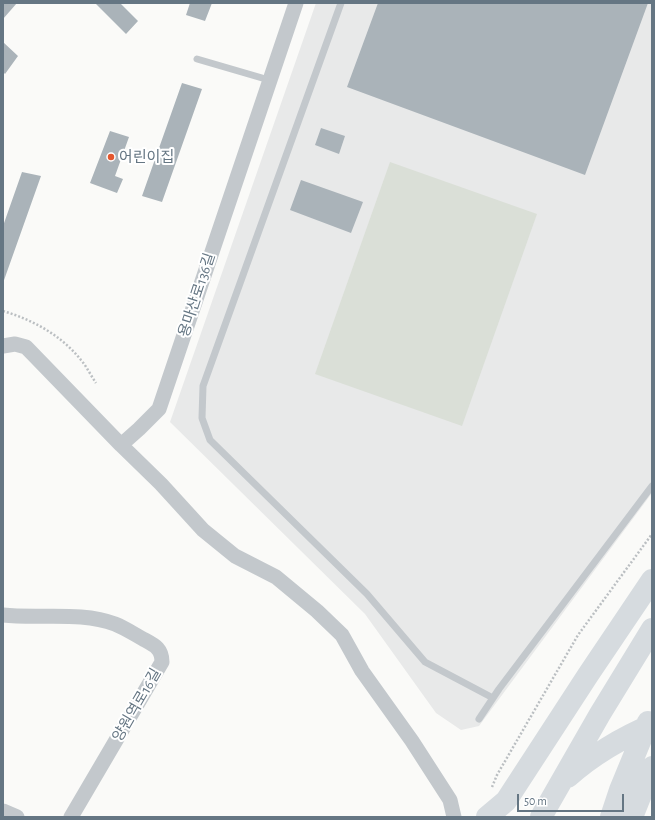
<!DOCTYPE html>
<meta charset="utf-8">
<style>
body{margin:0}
#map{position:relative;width:655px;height:820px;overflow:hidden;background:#fafaf8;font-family:"Alegreya Sans",sans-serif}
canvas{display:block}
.frame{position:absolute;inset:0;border:4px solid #657683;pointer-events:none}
.scale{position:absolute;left:517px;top:794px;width:107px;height:18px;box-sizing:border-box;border:2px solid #657683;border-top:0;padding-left:5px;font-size:12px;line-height:14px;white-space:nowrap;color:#657683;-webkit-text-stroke:3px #fff;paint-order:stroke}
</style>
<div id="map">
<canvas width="655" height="820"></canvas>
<div class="frame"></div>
<div class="scale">50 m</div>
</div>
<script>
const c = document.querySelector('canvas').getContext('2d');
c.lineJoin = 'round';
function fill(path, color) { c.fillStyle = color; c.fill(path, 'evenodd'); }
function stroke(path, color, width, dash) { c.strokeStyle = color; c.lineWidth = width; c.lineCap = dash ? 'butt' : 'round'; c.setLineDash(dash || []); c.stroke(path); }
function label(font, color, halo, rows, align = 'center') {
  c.font = font + ' "Alegreya Sans","Noto Sans KR",sans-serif'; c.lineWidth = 4; c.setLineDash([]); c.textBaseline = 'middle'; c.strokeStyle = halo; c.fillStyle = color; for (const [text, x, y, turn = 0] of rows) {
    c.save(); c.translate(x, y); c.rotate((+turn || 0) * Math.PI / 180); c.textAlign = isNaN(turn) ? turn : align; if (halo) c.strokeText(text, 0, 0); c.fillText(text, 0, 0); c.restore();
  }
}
fill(new Path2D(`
 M316,3H652V493L479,726L461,730L436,713L365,614L170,422Z`), '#e8e9e9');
fill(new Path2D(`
 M390,162L537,214L462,426L315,374Z`), '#dadfd7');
fill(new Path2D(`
 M3,3H17L3,19Z
 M97,3H120L138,21L126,34L96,4Z
 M190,3H212L205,21L186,15Z
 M378,3H648L585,175L347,87Z
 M3,42L18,56L5,74L3,72Z
 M182,83L202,89L162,202L142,196Z
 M321,128L345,136L339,154L315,145Z
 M110,131L129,137L115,176L123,179L117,193L90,183Z
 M22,172L41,176L3,283V226Z
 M301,180L363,202L351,233L290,210Z`), '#aab3b9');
stroke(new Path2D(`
 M3,311C33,320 61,335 81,360C87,367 91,376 96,383
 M492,787L497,775L578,635L652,534`), '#bbbfc2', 2.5, [2, 2]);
stroke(new Path2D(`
 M341,3L203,386L202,418L210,440L367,594L425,662L493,698
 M197,59L269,80
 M479,719L499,689L652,486`), '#c3c8cc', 7);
stroke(new Path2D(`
 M3,346L15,344L26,347L121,445L139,429L159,409L296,3
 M121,445L161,484L203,530L235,556L276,577L317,611L342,635L362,671L412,741L450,800L454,817
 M3,615C39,619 82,611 115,624C125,628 134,634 143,639C154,645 162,648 162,662L71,817
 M3,811L17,817`), '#c3c8cc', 15);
stroke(new Path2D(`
 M568,777C591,756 623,737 652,725
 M487,817L506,801L588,675L652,580
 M541,817L600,714L652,629
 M611,817L620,790L648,722
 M632,817L652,767`), '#d6dbdf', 22);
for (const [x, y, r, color] of [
 [111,157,4,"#e4572e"]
]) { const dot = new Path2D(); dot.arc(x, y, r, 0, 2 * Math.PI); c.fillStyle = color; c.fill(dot); stroke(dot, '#fff', 1.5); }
label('15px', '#657683', '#fff', [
 ["어린이집",119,157]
], 'left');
label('15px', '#657683', '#fff', [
 ["용마산로136길",197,295,-72],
 ["양원역로16길",137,705,-60]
]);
</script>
